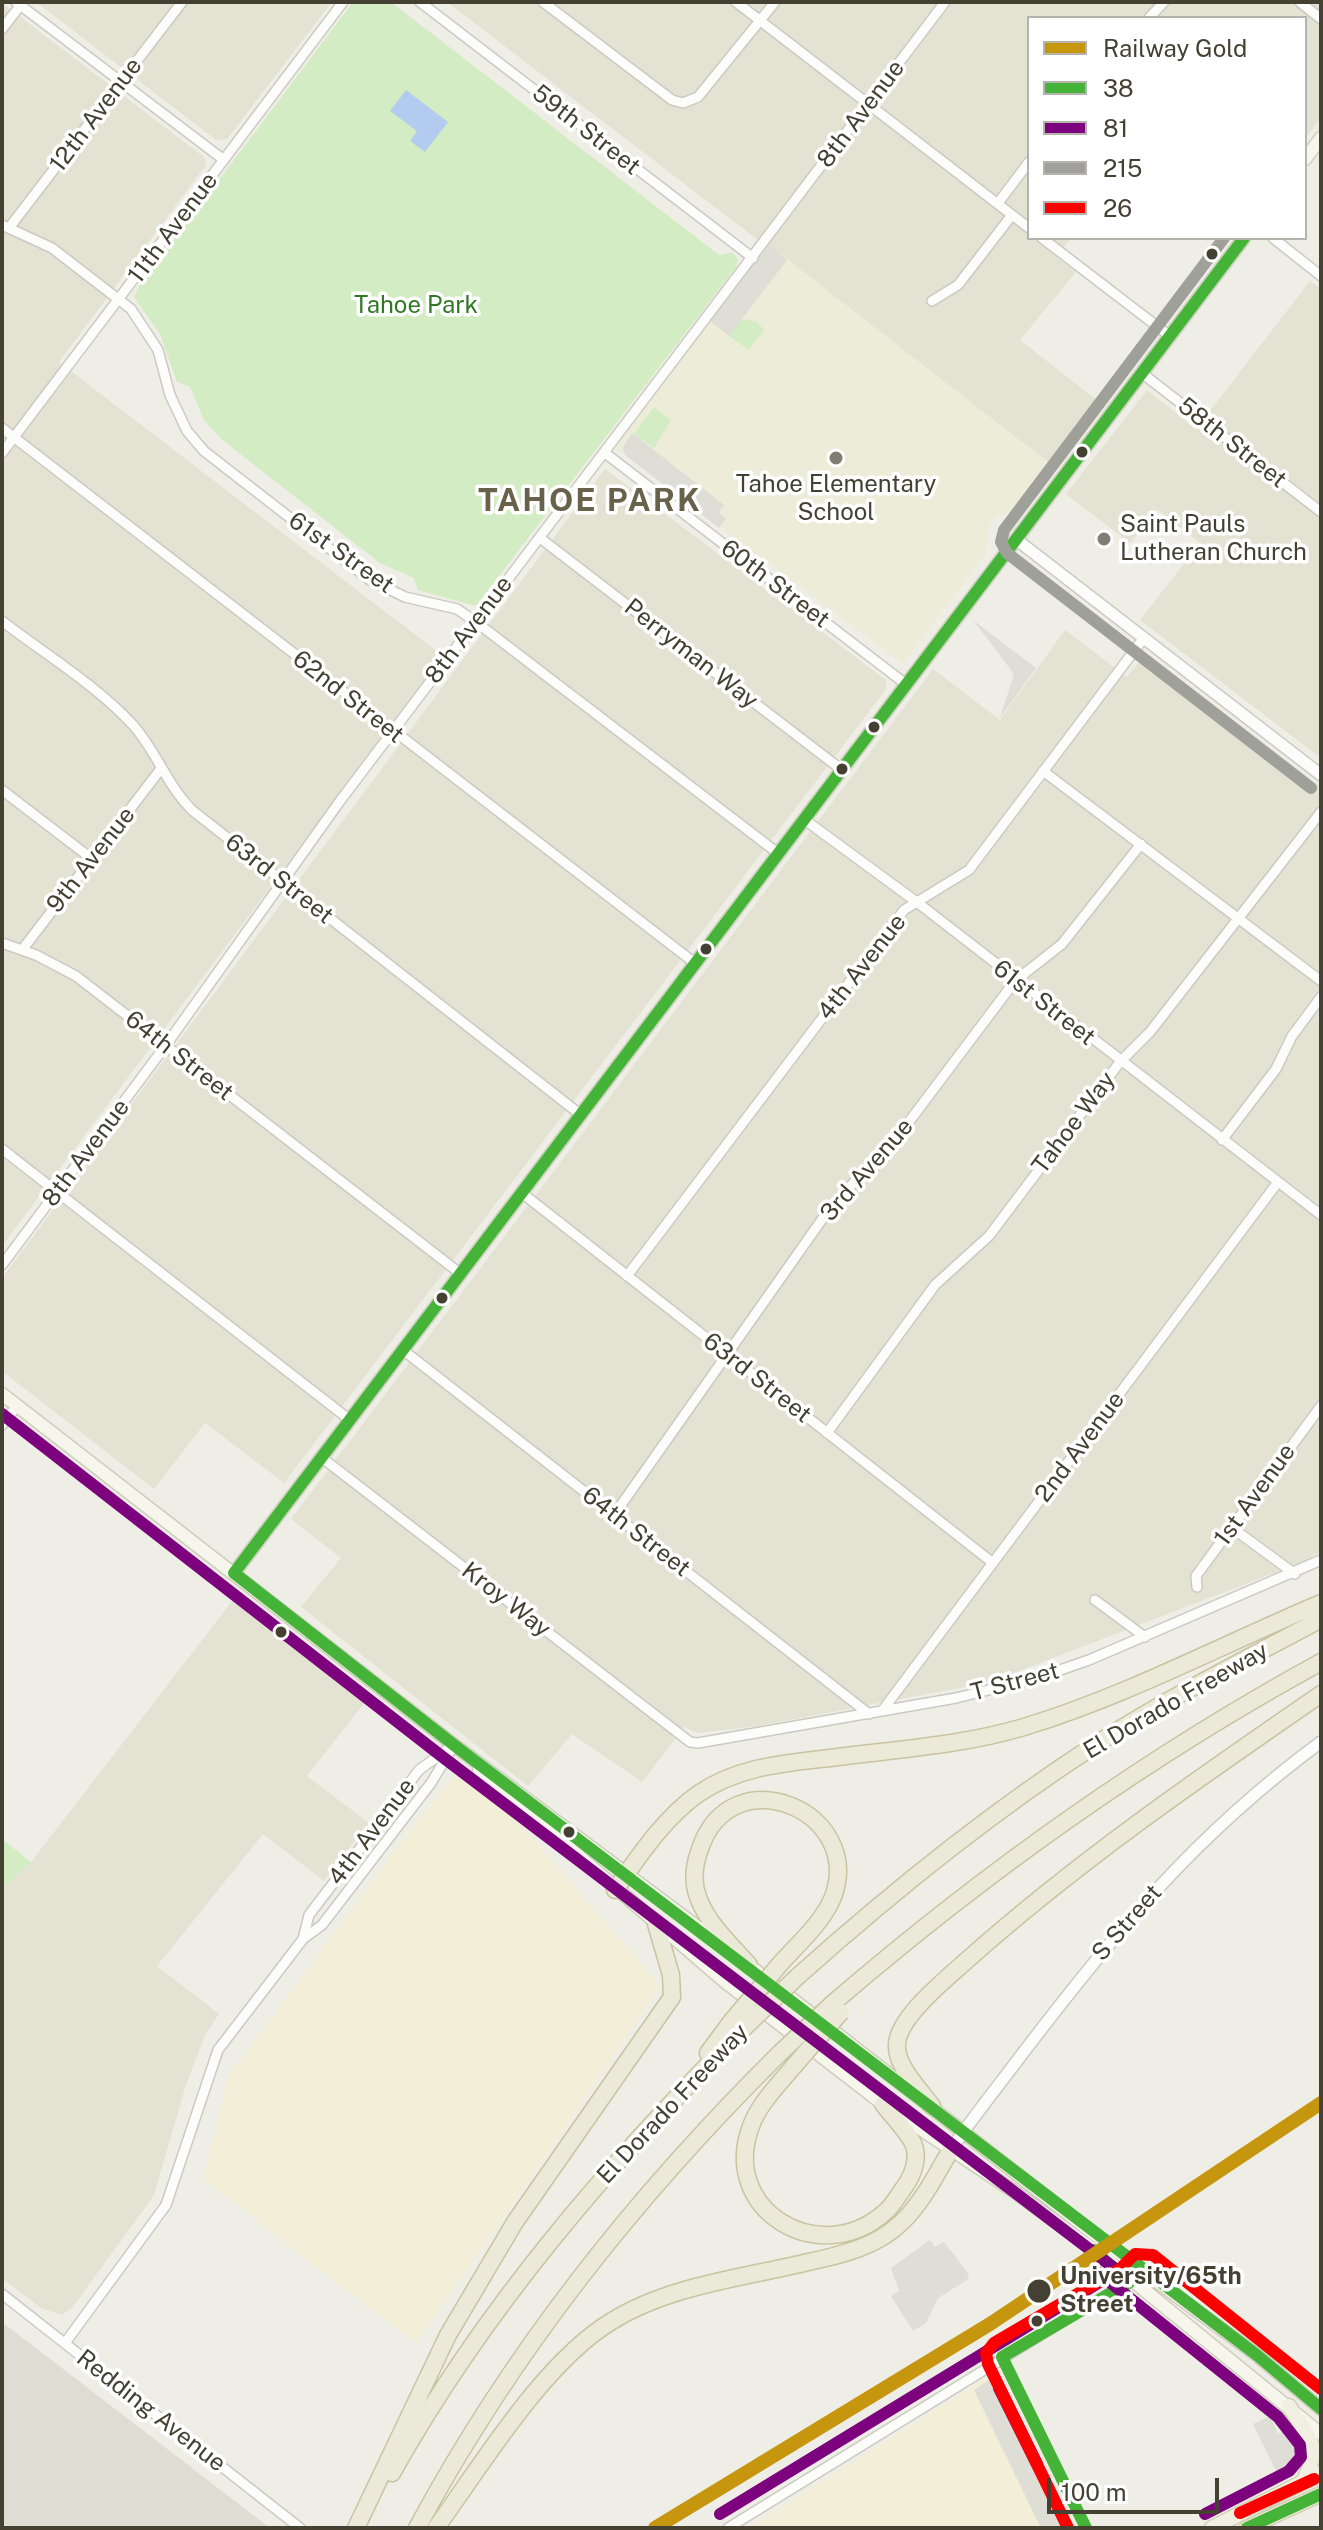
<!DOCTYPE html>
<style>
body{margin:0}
#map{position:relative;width:1323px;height:2530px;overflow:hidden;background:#eeeee6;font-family:"Public Sans",sans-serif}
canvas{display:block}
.frame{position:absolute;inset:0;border:4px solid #444133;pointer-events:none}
.legend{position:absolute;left:1027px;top:16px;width:280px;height:224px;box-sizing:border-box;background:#fff;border:2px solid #b4b3ad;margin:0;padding:10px 14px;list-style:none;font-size:24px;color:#444133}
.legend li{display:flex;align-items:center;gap:16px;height:40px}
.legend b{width:40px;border:2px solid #b4b3ad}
.scale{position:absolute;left:1047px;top:2478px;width:172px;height:36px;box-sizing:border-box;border:4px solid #444133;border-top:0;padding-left:10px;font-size:24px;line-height:28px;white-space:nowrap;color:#444133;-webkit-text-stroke:6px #fff;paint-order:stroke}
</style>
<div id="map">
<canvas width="1323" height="2530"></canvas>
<div class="frame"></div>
<ul class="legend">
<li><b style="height:10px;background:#c7960f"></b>Railway Gold</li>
<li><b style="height:10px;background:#45b338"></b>38</li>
<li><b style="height:10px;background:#7c027e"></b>81</li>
<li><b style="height:10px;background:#a0a09b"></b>215</li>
<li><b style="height:10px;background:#fa0000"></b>26</li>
</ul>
<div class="scale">100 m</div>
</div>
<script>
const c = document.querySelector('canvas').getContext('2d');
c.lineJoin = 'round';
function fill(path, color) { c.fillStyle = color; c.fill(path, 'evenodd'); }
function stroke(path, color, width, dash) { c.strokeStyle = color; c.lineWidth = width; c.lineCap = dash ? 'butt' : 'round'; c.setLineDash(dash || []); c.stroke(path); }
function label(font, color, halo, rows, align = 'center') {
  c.font = font + ' "Public Sans",sans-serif'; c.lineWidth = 7; c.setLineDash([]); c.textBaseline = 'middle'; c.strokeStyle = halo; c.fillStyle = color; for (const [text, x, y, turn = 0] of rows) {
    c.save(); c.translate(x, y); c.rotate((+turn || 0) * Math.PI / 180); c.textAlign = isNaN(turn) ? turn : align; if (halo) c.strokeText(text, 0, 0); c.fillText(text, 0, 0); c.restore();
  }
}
fill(new Path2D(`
 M36,2H332L227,139L216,140Z
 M447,2H1321V118L1305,139V18H1029V238H1071L1056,257L1076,272L1020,340L1103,405L1053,466Z
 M2,3L204,157L206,165L59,362L443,656L2,1246Z
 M1310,281L1321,289V758L1140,620L1200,543L1158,510L1130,543L1066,494L1147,390L1196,429Z
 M605,469L886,680V689L284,1483L205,1423L154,1489L2,1371V1278Z
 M1065,630L1127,677L1143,658L1155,660L1321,787V1551L1305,1561L991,1682L757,1726L697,1733L684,1727L642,1782L572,1734L528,1786L301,1607L341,1558L291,1519L933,669L1000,720Z
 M233,1600L365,1702L307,1776L369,1823L324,1881L263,1834L157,1966L219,2014L205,2035L185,2088L154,2195L72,2308L62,2315L41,2308L2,2278V1889L31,1862Z`), '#e3e2d3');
fill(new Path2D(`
 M458,1776L467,1779L520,1824L661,1986L416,2344L203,2179L229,2075L399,1845L447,1784Z
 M990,2375L1065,2528H748Z`), '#f2eed8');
fill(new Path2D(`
 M2,2322L270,2528H2Z`), '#deddd4');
fill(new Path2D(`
 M768,244L1053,466L1019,510L996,517L988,528L986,554L903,664L614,447Z`), '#edecd8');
fill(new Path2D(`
 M353,2H391L719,255L732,252L738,260L736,267L476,606L418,590L414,578L380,563L221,439L204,420L190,387L177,382L160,334L134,297L139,286Z
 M741,319L757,322L764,330L749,350L729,336Z
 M654,407L671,420L654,448L634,434Z
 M2,1839L31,1862L2,1889Z`), '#d4ecc4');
fill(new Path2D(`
 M768,244L787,260L729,336L710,321Z
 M632,433L724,505L719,513L726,518L719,528L624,454L623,447Z
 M973,620L1036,668L1000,718L1014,674Z
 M930,2240L935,2247L944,2242L969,2274L967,2280L938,2298L926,2323L913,2331L891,2296L899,2291L891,2268Z
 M990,2379L1061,2522L1064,2528H1041L974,2390Z
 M1270,2416L1278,2434L1290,2428L1306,2463L1278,2475L1253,2424Z`), '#deddd6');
fill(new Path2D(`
 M406,90L448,122L425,152L410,141L417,131L390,111Z`), '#b4cbf0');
const minor = new Path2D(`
 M16,2L224,160
 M420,2L753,258
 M543,2L672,100L683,103L698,97L775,2
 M736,2L1029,228
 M1300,2L1321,19
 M1149,18L1164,2
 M2,29L23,2
 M998,203L1029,162
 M2,225L52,248L131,309L158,350L170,395L187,431L204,451L370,580L405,597L457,609L476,622L779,854
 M9,228L182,2
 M1042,238L1171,337
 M1273,238L1321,276
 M932,301L958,285L1012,215
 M1143,374L1321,512
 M2,428L696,964
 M2,453L343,2
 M605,453L907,685
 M540,538L842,770
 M2,621C45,654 96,685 133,725C157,752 167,786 193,811L581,1115
 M1043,771L1321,981
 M2,790L92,859
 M805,820L918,903L1321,1215
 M2,943L36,955L76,976L461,1274
 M22,950L160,770
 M1222,1140L1276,1069L1292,1036L1321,997
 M2,1149L350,1420
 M522,1193L993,1563
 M2,1265L166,1045L340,801L945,2
 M627,1276L904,910L969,870L1143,639
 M403,1350L869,1714
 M2,1425L17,1406
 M827,1433L935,1285L989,1236L1120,1062L1150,1032L1321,812
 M321,1457L690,1742L698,1743L956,1698L1037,1678L1089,1660L1321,1560
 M614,1515L830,1208L902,1131L1015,981L1062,944L1141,844
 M1231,1527L1295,1574
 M1197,1587L1196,1576L1321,1406
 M1095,1600L1145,1637
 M882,1711L1278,1182
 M303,1939L309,1915L384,1817L419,1770L448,1749
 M2,2294L300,2528
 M65,2343L166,2205L218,2050L303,1939L322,1925L431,1783L454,1745
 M728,2528L1135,2277`);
const tertiary = new Path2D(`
 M1017,540L1321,775
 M950,2151C973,2117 999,2085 1023,2053C1116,1931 1196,1834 1321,1742`);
const secondary = new Path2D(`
 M1305,159L1321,138
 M2,1394L454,1745L727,1949
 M234,1573L1244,238
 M479,1770L724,1981L883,2104L1015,2192L1105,2258L1321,2434
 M742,1960L1116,2251L1258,2356L1321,2409`);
const primary = new Path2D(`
 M1289,2406C1307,2436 1323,2443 1305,2478
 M1212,2528L1321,2473
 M1247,2528L1321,2494`);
const motorway = new Path2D(`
 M615,1890C639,1856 664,1818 698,1794C740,1765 789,1763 838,1757C900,1749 964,1745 1024,1727C1126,1696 1222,1645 1321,1603
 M749,1965C731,1945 707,1923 698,1897C692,1881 694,1865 700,1849C731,1755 865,1811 833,1897C823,1922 798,1944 780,1964
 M797,1977C892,1892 991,1812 1098,1743C1169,1697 1247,1659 1321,1619
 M832,2004C984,1873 1145,1758 1321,1662
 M708,2053L731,2022
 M793,2067C778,2085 759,2104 751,2126C719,2211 820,2269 884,2213C892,2207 897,2197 903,2189C912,2177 920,2159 913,2143C906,2130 892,2116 883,2104
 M932,2106C919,2088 891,2062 898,2038C905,2012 946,1979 966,1961C1077,1862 1199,1778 1321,1694
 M392,2473C485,2307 609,2164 742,2030
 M356,2528L448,2335L515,2222L672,1997L671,1975L656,1924
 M417,2528C513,2350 636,2196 779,2054
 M436,2528C483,2463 544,2362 612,2321C668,2286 741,2278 804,2263C840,2255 876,2248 903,2221C923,2201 936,2175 950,2151`);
stroke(minor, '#cbcac2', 12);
stroke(tertiary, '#cbcac2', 14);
stroke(secondary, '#cecebd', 15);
stroke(primary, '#d2d0b2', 17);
stroke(motorway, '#c8c3a0', 19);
stroke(minor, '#fcfcfb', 9);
stroke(tertiary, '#fcfcfb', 11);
stroke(secondary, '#f6f6ed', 12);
stroke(primary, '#f0efe2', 14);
stroke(motorway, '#ebe9d7', 16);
const motorwayBridge = new Path2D(`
 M731,2022L780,1964
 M742,2030L797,1977
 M779,2054L832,2004
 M793,2067L841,2012`);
stroke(motorwayBridge, '#c8c3a0', 19, []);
stroke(motorwayBridge, '#ebe9d7', 16);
stroke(new Path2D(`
 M1244,238L234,1573L454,1745L1258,2356L1321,2409
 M1086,2528L1002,2357L1130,2282L1093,2250
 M1247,2528L1321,2494`), '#45b338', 12);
stroke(new Path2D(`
 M2,1414L444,1758L1118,2271L720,2514
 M1096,2271L1278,2417L1300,2445L1301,2457L1289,2471L1205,2514
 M999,2388L1037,2464`), '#7c027e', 12);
stroke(new Path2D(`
 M1224,238L1004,530L1001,542L1007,553L1311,788`), '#a0a09b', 12);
stroke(new Path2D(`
 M1240,2513L1314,2479
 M1068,2528L988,2364L986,2353L994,2343L1120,2269L1135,2254L1153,2255L1321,2389`), '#fa0000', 12);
stroke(new Path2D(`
 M655,2528L990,2324L1321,2103`), '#c7960f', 14);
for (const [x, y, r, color] of [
 [1212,254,7,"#444133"],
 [1082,452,7,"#444133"],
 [836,458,8,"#807e72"],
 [1104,539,8,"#807e72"],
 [874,727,7,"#444133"],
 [842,769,7,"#444133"],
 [706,949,7,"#444133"],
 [442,1298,7,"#444133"],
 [281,1632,7,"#444133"],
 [569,1832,7,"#444133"],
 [1039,2291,13,"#444133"],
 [1037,2321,7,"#444133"]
]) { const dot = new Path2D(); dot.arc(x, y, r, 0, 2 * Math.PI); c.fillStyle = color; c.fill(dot); stroke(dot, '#fff', 3); }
label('24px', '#444133', '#fff', [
 ["8th Avenue",861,114,-53],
 ["12th Avenue",96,115,-53],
 ["59th Street",586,130,38],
 ["11th Avenue",173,228,-53],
 ["58th Street",1232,443,38],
 ["61st Street",341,553,35],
 ["60th Street",775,584,37],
 ["8th Avenue",469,630,-53],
 ["Perryman Way",691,654,38],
 ["62nd Street",348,697,38],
 ["9th Avenue",91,860,-52],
 ["63rd Street",279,879,38],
 ["4th Avenue",862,967,-52],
 ["61st Street",1044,1003,38],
 ["64th Street",179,1056,38],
 ["Tahoe Way",1074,1123,-53],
 ["8th Avenue",86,1153,-53],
 ["3rd Avenue",867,1170,-49],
 ["63rd Street",757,1378,38],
 ["2nd Avenue",1080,1447,-53],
 ["1st Avenue",1255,1495,-54],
 ["64th Street",636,1532,38],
 ["Kroy Way",506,1600,38],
 ["T Street",1015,1682,-15],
 ["El Dorado Freeway",1176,1701,-30],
 ["4th Avenue",372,1832,-53],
 ["S Street",1127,1923,-49],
 ["El Dorado Freeway",673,2104,-47],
 ["Redding Avenue",151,2411,38]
]);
label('24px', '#317824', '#fff', [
 ["Tahoe Park",416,306]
]);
label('24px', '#444133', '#fff', [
 ["Tahoe Elementary",836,485],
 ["School",836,513],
 ["Saint Pauls",1120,525,"left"],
 ["Lutheran Church",1120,553,"left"]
]);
label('bold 24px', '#444133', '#fff', [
 ["University/65th",1060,2277],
 ["Street",1060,2305]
], 'left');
c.letterSpacing = '2px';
label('bold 32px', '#68624a', '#fff', [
 ["TAHOE PARK",590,501]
]);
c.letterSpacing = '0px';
</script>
